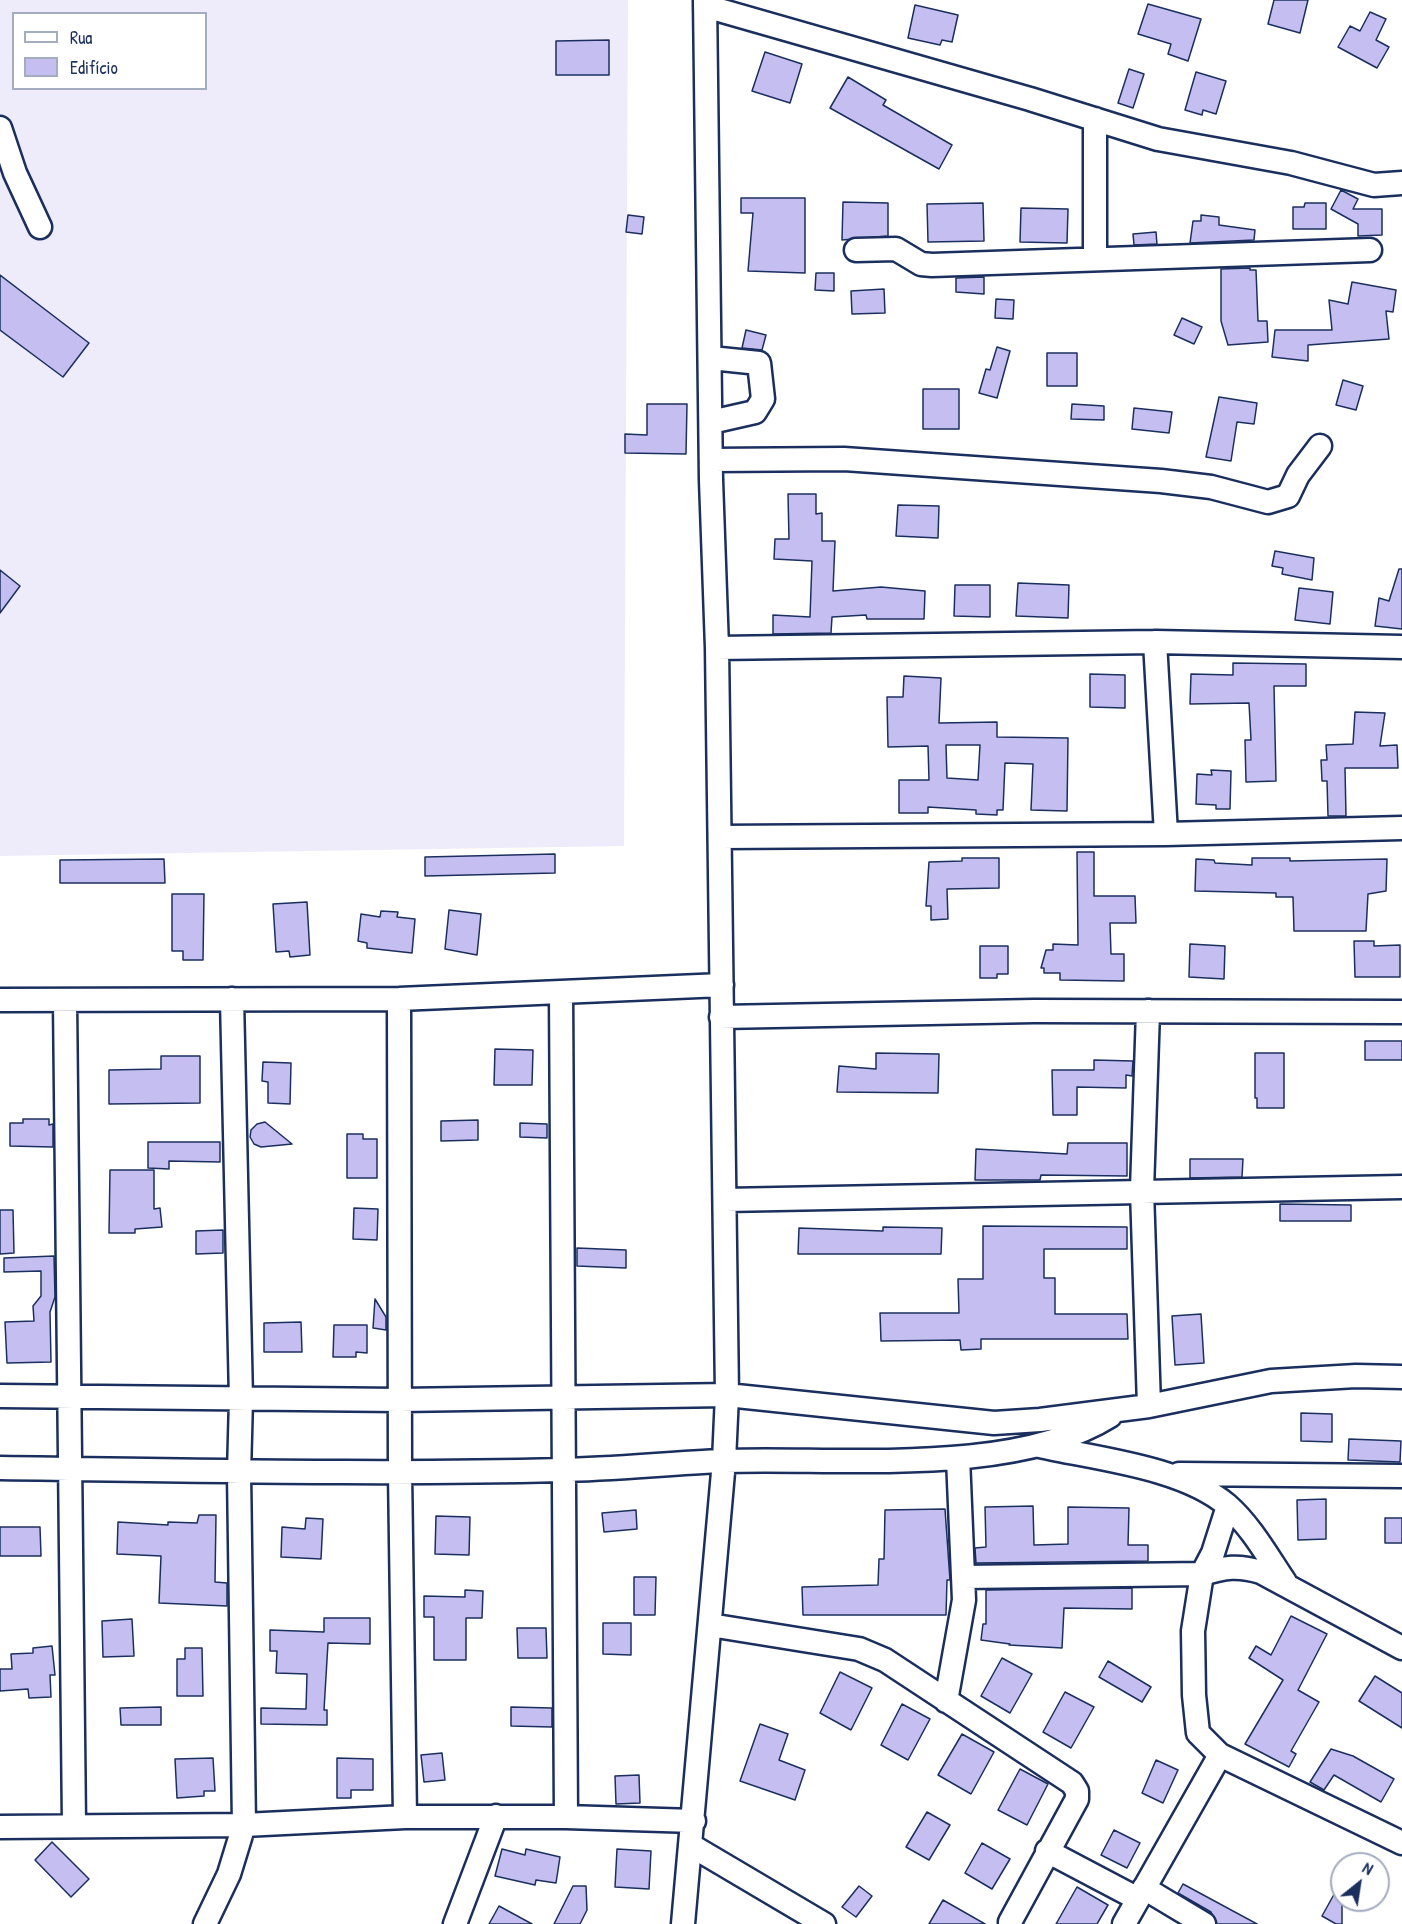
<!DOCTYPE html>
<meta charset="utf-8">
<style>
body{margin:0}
#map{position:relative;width:1402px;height:1924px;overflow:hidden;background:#fff;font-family:"Patrick Hand",sans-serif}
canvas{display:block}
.legend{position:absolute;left:12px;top:12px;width:195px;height:78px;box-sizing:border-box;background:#fff;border:2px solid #a4acbf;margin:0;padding:8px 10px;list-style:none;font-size:18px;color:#1b2f5e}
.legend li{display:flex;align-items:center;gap:12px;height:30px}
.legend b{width:30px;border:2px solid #a4acbf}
.north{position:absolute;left:1330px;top:1852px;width:60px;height:60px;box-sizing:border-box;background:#fff;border:2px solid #a4acbf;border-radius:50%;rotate:30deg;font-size:16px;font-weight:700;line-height:24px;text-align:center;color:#1b2f5e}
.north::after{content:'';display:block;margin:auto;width:21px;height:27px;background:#1b2f5e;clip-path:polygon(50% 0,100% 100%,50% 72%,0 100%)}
</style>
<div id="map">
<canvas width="1402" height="1924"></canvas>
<ul class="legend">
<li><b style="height:8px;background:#fff"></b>Rua</li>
<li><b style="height:16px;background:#c5bff1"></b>Edifício</li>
</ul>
<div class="north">N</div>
</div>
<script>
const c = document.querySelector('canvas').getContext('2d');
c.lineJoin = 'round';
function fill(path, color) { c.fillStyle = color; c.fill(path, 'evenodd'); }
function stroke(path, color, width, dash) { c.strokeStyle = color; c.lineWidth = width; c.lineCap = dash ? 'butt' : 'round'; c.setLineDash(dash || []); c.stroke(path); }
fill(new Path2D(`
 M0,0H628L624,846L0,856ZM14,14H206V88H14Z`), '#eeecfb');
const building = new Path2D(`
 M1274,0H1308L1300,33L1268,24Z
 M1148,4L1201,19L1188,61L1168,54L1171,44L1138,34Z
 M915,5L958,15L952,42L942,40L940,45L908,38Z
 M1370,12L1386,19L1376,40L1389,47L1377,68L1338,47L1350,26L1360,31Z
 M609,40V75H556V41Z
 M765,52L802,64L790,103L752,91Z
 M1129,69L1144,74L1133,108L1118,103Z
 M1196,72L1226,81L1216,114L1203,110L1202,115L1185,110Z
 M848,77L886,100L883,105L952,145L939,169L830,108Z
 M1341,190L1358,199L1353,209H1382V235L1358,236V224L1331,209Z
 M741,198H805V273L748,271L753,213H741Z
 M843,202L888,203V236L842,240Z
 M983,203L984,241L928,242L927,204Z
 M1305,203H1326V229H1293V207H1304Z
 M1021,208L1068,209L1067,243L1020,242Z
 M628,215L644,217L642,234L626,232Z
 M1201,215L1219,217V225L1255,230L1254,240L1190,243L1193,221H1201Z
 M1156,232L1157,244L1134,245L1133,234Z
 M1250,268V270H1256L1258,321H1267L1268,342L1228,345L1221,321V269Z
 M816,273H834V291L815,290Z
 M0,275L89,343L63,377L0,330Z
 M984,277V294L956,292V278Z
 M1352,282L1396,290L1393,312L1386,311L1389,339L1308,345V361L1272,357L1275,330H1332L1329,300L1348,304Z
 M884,289L885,313L852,314L851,291Z
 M996,299L1014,300L1013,319L995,318Z
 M1182,318L1202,327L1194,344L1174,335Z
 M746,330L766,335L762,350L742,348Z
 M997,347L1010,351L997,398L979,393L986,369L990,370Z
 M1047,353H1077V386H1047Z
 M1343,380L1363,386L1356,410L1336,405Z
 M923,389H959V429H923Z
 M1219,397L1257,403L1254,424L1237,422L1231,461L1206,457Z
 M647,404H687L686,454L625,453V434L647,435Z
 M1072,404L1104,406V420L1071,419Z
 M1134,408L1172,412L1169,433L1132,429Z
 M788,494H816V514L822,513V541H835L833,591L881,587L925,591L924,619H867L866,615L832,617L831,633L773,634V615L810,617L812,561L774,559L775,539H789Z
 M898,505L939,506L938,538L896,536Z
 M1275,551L1314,558L1312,580L1282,574L1283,568L1272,566Z
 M1399,569H1402V629L1375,626L1379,598L1389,601Z
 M0,570L20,586L0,613Z
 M1018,583L1069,585L1068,618L1016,616Z
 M955,585H990V617L954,616Z
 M1299,588L1333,592L1330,624L1295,620Z
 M1233,663L1306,664V686H1274L1276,781L1246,782L1245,740H1251L1249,703L1190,704L1191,674L1233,675Z
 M1090,674L1125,675V708L1090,707Z
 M904,676L941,678L939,723L997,722V737L1068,738L1067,811L1031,810L1033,764L1005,763L1003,810H997V815L976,814V810L928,807V813H899V780H929L928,746L888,747L887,697H903ZM946,745H980L978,780L947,778Z
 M1355,712L1385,713L1380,746L1397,745L1398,768H1345L1346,816H1328L1327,781H1322L1321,760H1327L1326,745L1353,744Z
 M1211,770L1231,771L1230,809H1216V805L1196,804L1197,774L1212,775Z
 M1077,852H1094V896H1135L1136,923H1110L1111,954H1124V981L1060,980V973H1044V968H1041L1046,950H1053V944L1078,945Z
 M555,854V873L425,876V857Z
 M962,858H999V888L947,889L948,919L931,920V906H926L929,862L962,861Z
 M1252,858H1290V861L1387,859L1386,891L1368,894L1366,931H1294L1293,897H1276V893L1195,891L1196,859L1214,860L1215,863L1252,865Z
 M164,859L165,883H60V860Z
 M172,894H204L203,960H183V951H172Z
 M307,902L310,955L290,957L289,951L276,952L273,904Z
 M449,910L481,914L477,955L445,949Z
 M381,911L398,912L397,917L415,919L412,953L367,948V943L358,941L361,914L380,917Z
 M1354,941H1374V946L1400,945V977H1355Z
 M1190,944L1225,946L1224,979L1189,977Z
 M980,946H1008V974H997V978H980Z
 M1365,1041H1402V1060H1365Z
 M495,1049L533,1050L532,1085H494Z
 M876,1053L939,1054L938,1093L837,1092L839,1066L876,1069Z
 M1255,1053H1284V1108H1257V1098H1255Z
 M161,1056H200V1103L109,1104V1070L161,1069Z
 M1094,1060L1133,1061L1132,1076L1126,1075V1088L1077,1087V1115H1053L1052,1070H1094Z
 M263,1062L291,1063L290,1104L268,1103V1082L262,1081Z
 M23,1119H49V1125L53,1124V1147L10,1146V1123H23Z
 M478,1120V1140L441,1141V1121Z
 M265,1122L292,1144L261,1147L254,1144L250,1137L251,1130L257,1124Z
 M520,1123L547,1124V1138L520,1137Z
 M347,1134H363V1139H377V1178H347Z
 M148,1142H220V1162L169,1161V1169L148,1168Z
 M1068,1143H1127V1176L1041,1175L1040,1180H975L976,1149L1067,1154Z
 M1190,1159H1243L1242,1177L1190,1178Z
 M110,1170H154V1209L160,1208L162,1227L135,1229V1233H109Z
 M1280,1204L1351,1205V1221H1280Z
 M354,1208L378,1209L377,1240L353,1239Z
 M0,1210H13L14,1253L0,1254Z
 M983,1226L1127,1227V1249H1044V1278H1055V1314H1127L1128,1339H981V1349L961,1350L960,1340L881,1341L880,1313H959L958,1279H983Z
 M883,1227L942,1228L941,1254H798L799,1228L883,1231Z
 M223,1230V1253L196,1254V1231Z
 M577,1248L626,1250V1268L577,1266Z
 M54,1256L55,1297L50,1312L51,1362L7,1363L5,1322L34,1321L33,1306L41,1296V1271L4,1272V1258Z
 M375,1299L386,1317V1330L373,1328Z
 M1201,1314L1204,1363L1175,1365L1172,1316Z
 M301,1322L302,1352H264V1323Z
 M334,1325H367V1353L356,1352V1357H333Z
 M1301,1413L1332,1414V1442L1301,1441Z
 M1349,1439L1401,1441L1400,1462L1348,1460Z
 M1326,1499V1539L1298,1540L1297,1500Z
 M1033,1506L1034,1545L1068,1544V1507L1129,1508L1128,1545H1148V1561L976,1563L975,1548L986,1547L985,1507Z
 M945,1509L950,1580H947L946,1615H803L802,1587L878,1585L879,1559H884L885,1510Z
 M636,1510L637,1529L604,1532L602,1513Z
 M199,1515H216L215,1582L227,1583V1606L159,1603L161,1556L117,1554L118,1522L168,1525V1522L197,1523Z
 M436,1516L470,1517L469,1555L435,1554Z
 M306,1518L323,1519L321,1559L281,1557L282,1527L305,1529Z
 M1385,1518H1402V1543H1385Z
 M0,1527H40L41,1556H0Z
 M634,1577H656L655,1615H634Z
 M1132,1588V1609L1064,1608L1062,1648L1009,1645L1010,1644L981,1640L983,1624H986V1590Z
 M465,1590L483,1591L482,1618H466V1660H434V1617H424V1596L465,1597Z
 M1291,1616L1327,1634L1298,1690L1319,1702L1291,1751L1296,1754L1289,1767L1245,1744L1283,1680L1249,1658L1256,1646L1271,1655Z
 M324,1618H370V1644L328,1643L324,1710H327V1725L261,1724V1708L306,1709L307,1674L276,1673L277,1651H270V1630L324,1632Z
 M132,1619L134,1656L103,1657L102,1621Z
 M603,1623H631V1655L603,1654Z
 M517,1628H546L547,1658H518Z
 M52,1646L55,1675H50L51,1697L29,1698L28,1689L0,1691V1669H12L11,1654L33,1653V1648Z
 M185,1648H202L203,1696H177V1659H185Z
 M1002,1658L1032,1674L1010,1713L981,1696Z
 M1108,1661L1151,1687L1142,1702L1099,1677Z
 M840,1672L872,1688L851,1730L820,1713Z
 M1375,1676L1402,1693V1728L1359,1701Z
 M1065,1692L1094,1707L1071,1748L1043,1732Z
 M902,1704L930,1719L908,1760L881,1745Z
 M161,1707V1725H121L120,1708Z
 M511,1707L552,1708V1727L511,1726Z
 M760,1724L788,1734L779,1760L805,1770L795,1800L740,1781Z
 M962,1734L994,1752L971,1794L938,1775Z
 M1331,1749L1353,1756L1394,1779L1381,1802L1334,1775L1324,1790L1310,1782Z
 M442,1753L445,1780L424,1782L421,1755Z
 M213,1758L215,1791H204V1796L177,1798L175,1759Z
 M337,1758L373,1759V1790H351V1798H337Z
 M1156,1760L1178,1770L1163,1803L1142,1793Z
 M1020,1769L1048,1784L1027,1825L998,1810Z
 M639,1775L640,1803L616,1804L615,1776Z
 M927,1812L950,1825L929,1860L906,1847Z
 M1114,1830L1140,1843L1127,1868L1101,1855Z
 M52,1842L89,1879L71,1897L35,1860Z
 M982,1843L1010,1859L992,1889L965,1873Z
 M502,1849L525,1855L526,1849L560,1857L556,1883L536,1880L535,1885L495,1876Z
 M617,1849L651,1851L649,1889L615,1887Z
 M1342,1880V1924H1336L1322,1916Z
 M1183,1884L1257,1924H1217L1211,1912L1178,1893Z
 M573,1886H586L587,1910L580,1924H554Z
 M859,1886L872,1896L856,1917L842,1907Z
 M1077,1887L1108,1905L1097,1924H1056Z
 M943,1900L985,1924H929Z
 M499,1906L532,1924H489Z`);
fill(building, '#c5bff1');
stroke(building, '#1b2f5e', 1.5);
const minor = new Path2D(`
 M705,6L1030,99L1158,139L1291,163L1374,185L1402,183
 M0,128L15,173L40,227
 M856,250L896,249L921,264L932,265L1370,250
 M1095,258V119
 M711,358L759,363L763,399L755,412L711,422
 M712,460L844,459L1161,481L1211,487L1268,502L1288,496L1298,475L1320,446
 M1155,642L1166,834
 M717,648L1155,642L1402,647
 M720,837L1166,834L1402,828
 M561,992L566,1817
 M399,999L400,1472L405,1817
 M0,1000L399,999L722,985
 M65,1001L74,1824
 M1148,1011L1142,1190L1149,1406
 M721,1017L1034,1011L1402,1012
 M725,1200L1402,1187
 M0,1396L400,1400L727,1395L994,1423L1040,1420L1149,1406L1271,1381L1356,1376L1402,1377
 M1040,1446C1097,1459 1182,1467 1227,1505C1251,1526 1268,1557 1285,1582
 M0,1468C187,1470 374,1475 561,1470C616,1469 670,1463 724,1461C837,1457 1013,1477 1110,1416
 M1179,1474L1402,1476
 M1228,1506L1213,1553L1202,1574L1193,1631L1194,1695L1198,1733L1220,1755L1402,1843
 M963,1577L1202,1574C1225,1567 1238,1565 1261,1572L1402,1648
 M710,1625L859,1649L885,1660L1072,1783L1077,1791V1799L1010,1922
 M946,1701L964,1600L958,1458
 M0,1827L244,1825L405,1817H566L694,1821
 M692,1846L824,1924
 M1047,1851L1138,1899
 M1144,1888L1204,1924
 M205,1924L229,1874L244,1825L239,1473L241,1399L232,999
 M455,1924L496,1816
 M683,1924L724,1461L727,1395L717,648L711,480L705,0
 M1124,1924L1220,1755`);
stroke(minor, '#1b2f5e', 27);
stroke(minor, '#fff', 22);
</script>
